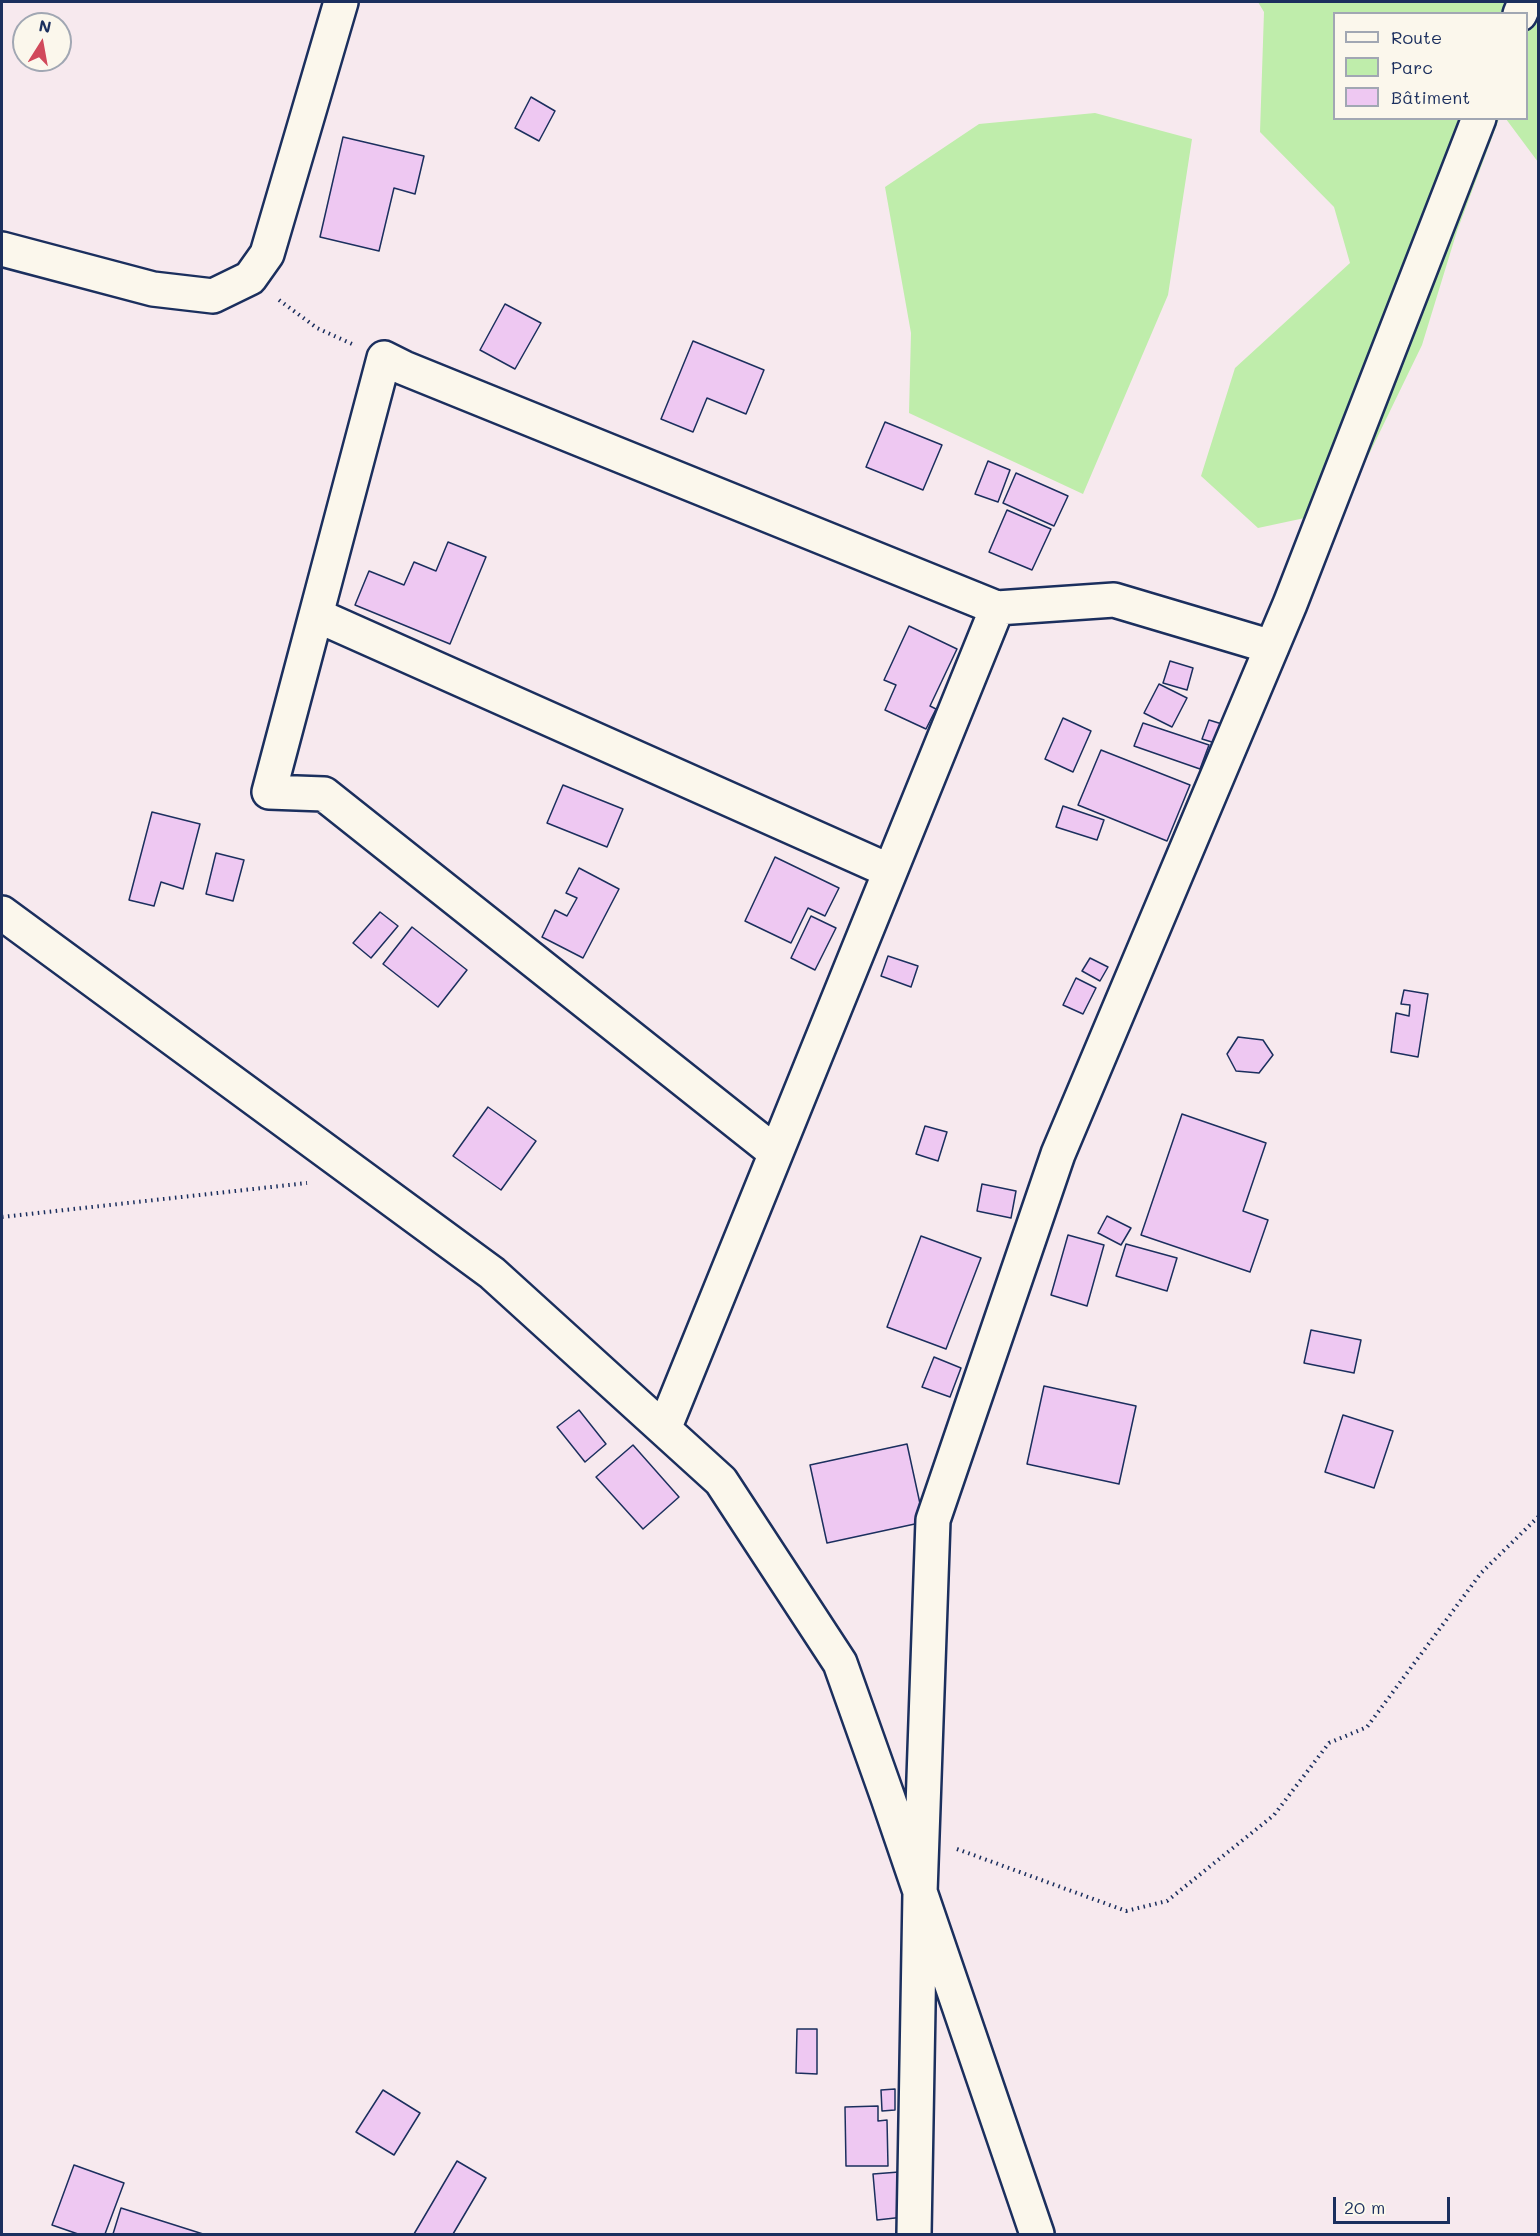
<!DOCTYPE html>
<meta charset="utf-8">
<style>
body{margin:0}
#map{position:relative;width:1540px;height:2236px;overflow:hidden;background:#f7e9ee;font-family:Mali,sans-serif}
canvas{display:block}
.frame{position:absolute;inset:0;border:3px solid #1b2f5e;pointer-events:none}
.legend{position:absolute;left:1333px;top:12px;width:195px;height:108px;box-sizing:border-box;background:#fbf7ec;border:2px solid #a1a7b3;margin:0;padding:8px 10px;list-style:none;font-size:18px;color:#1b2f5e}
.legend li{display:flex;align-items:center;gap:12px;height:30px}
.legend b{width:30px;border:2px solid #a1a7b3}
.north{position:absolute;left:12px;top:12px;width:60px;height:60px;box-sizing:border-box;background:#fbf7ec;border:2px solid #a1a7b3;border-radius:50%;rotate:11deg;font-size:16px;font-weight:700;line-height:24px;text-align:center;color:#1b2f5e}
.north::after{content:'';display:block;margin:auto;width:21px;height:27px;background:#d1495b;clip-path:polygon(50% 0,100% 100%,50% 72%,0 100%)}
.scale{position:absolute;left:1333px;top:2197px;width:117px;height:27px;box-sizing:border-box;border:3px solid #1b2f5e;border-top:0;padding-left:8px;font-size:18px;line-height:21px;white-space:nowrap;color:#1b2f5e;-webkit-text-stroke:4px #fbf7ec;paint-order:stroke}
</style>
<div id="map">
<canvas width="1540" height="2236"></canvas>
<div class="frame"></div>
<ul class="legend">
<li><b style="height:8px;background:#fbf7ec"></b>Route</li>
<li><b style="height:16px;background:#bfedab"></b>Parc</li>
<li><b style="height:16px;background:#eec8f2"></b>Bâtiment</li>
</ul>
<div class="north">N</div>
<div class="scale">20 m</div>
</div>
<script>
const c = document.querySelector('canvas').getContext('2d');
c.lineJoin = 'round';
function fill(path, color) { c.fillStyle = color; c.fill(path, 'evenodd'); }
function stroke(path, color, width, dash) { c.strokeStyle = color; c.lineWidth = width; c.lineCap = dash ? 'butt' : 'round'; c.setLineDash(dash || []); c.stroke(path); }
fill(new Path2D(`
 M1258,2H1538V162L1506,119L1526,118V14H1334V118L1499,119L1457,231L1422,345L1342,510L1258,528L1201,476L1235,368L1350,263L1334,207L1260,132L1264,12Z
 M1095,113L1192,139L1168,295L1083,494L909,413L911,333L885,187L979,124Z`), '#bfedab');
const building = new Path2D(`
 M531,97L555,111L539,141L515,128Z
 M343,137L424,156L415,194L394,188L379,251L320,237Z
 M505,304L541,323L515,369L480,350Z
 M693,341L764,370L746,414L707,398L693,432L661,419Z
 M885,422L942,445L923,490L866,467Z
 M988,461L1010,470L998,502L975,494Z
 M1016,473L1068,496L1054,526L1003,503Z
 M1007,510L1051,529L1032,570L989,552Z
 M448,542L486,557L450,644L355,605L369,571L404,585L414,562L436,571Z
 M909,626L957,649L930,706L936,709L926,729L885,710L896,685L884,680Z
 M1170,661L1193,668L1187,690L1163,683Z
 M1159,684L1187,698L1172,727L1144,713Z
 M1063,718L1091,731L1073,772L1045,759Z
 M1209,720L1222,724L1215,743L1202,739Z
 M1143,723L1209,745L1200,769L1134,746Z
 M1101,750L1190,785L1167,841L1078,805Z
 M563,785L623,809L607,847L547,823Z
 M1063,806L1104,820L1097,840L1056,827Z
 M152,812L200,824L183,889L161,882L154,906L129,900Z
 M216,853L244,860L233,901L206,894Z
 M775,857L839,888L825,916L808,908L791,943L745,921Z
 M579,868L619,889L583,958L542,937L555,910L567,916L577,898L566,893Z
 M380,912L398,926L371,958L353,943Z
 M811,916L836,928L815,970L791,958Z
 M412,927L467,970L438,1007L383,964Z
 M888,956L918,966L911,987L881,976Z
 M1090,958L1108,967L1100,981L1082,971Z
 M1076,978L1096,988L1083,1014L1063,1005Z
 M1404,990L1428,994L1418,1057L1391,1052L1396,1013L1409,1016L1410,1005L1401,1004Z
 M1238,1037L1263,1040L1273,1055L1259,1073L1236,1071L1227,1054Z
 M488,1107L536,1141L501,1190L453,1156Z
 M1182,1114L1266,1143L1243,1211L1268,1220L1250,1272L1141,1235Z
 M925,1126L947,1132L938,1161L916,1154Z
 M982,1184L1016,1191L1011,1218L977,1211Z
 M1107,1216L1131,1228L1121,1245L1098,1233Z
 M1068,1235L1104,1245L1087,1306L1051,1295Z
 M921,1236L981,1258L946,1349L887,1327Z
 M1126,1244L1177,1258L1167,1291L1116,1276Z
 M1311,1330L1361,1340L1354,1373L1304,1363Z
 M934,1357L961,1368L950,1397L922,1387Z
 M1044,1386L1136,1406L1119,1484L1027,1464Z
 M579,1410L606,1444L585,1462L557,1427Z
 M1343,1415L1393,1431L1374,1488L1325,1472Z
 M907,1444L924,1522L827,1543L810,1465Z
 M633,1445L679,1497L643,1529L596,1477Z
 M797,2029H817V2074L796,2073Z
 M895,2089V2110L882,2111L881,2090Z
 M383,2090L420,2113L394,2155L356,2132Z
 M878,2106V2121L887,2120L888,2166H846L845,2107Z
 M457,2161L486,2178L453,2234H414Z
 M74,2165L124,2183L105,2234H78L52,2225Z
 M899,2172L904,2217L877,2220L873,2174Z
 M121,2208L203,2234H113Z`);
fill(building, '#eec8f2');
stroke(building, '#1b2f5e', 1.5);
const street = new Path2D(`
 M1520,14L1525,2
 M2,249L153,289L213,296L250,278L267,254L341,2
 M997,608L1114,600L1272,647
 M316,615L269,792L324,794L776,1153
 M2,913L492,1273L721,1481L840,1663L888,1798L1037,2234
 M664,1429L997,608L404,368L384,358L316,615L890,871
 M914,2234L920,1893L933,1520L1058,1154L1290,604L1479,118`);
stroke(street, '#1b2f5e', 38);
stroke(new Path2D(`
 M279,300L317,328L352,344
 M2,1217L307,1183
 M957,1849L1126,1911L1167,1901L1274,1815L1329,1743L1367,1727L1481,1573L1538,1517`), '#1b2f5e', 4, [1.5, 4.5]);
stroke(street, '#fbf7ec', 33);
</script>
